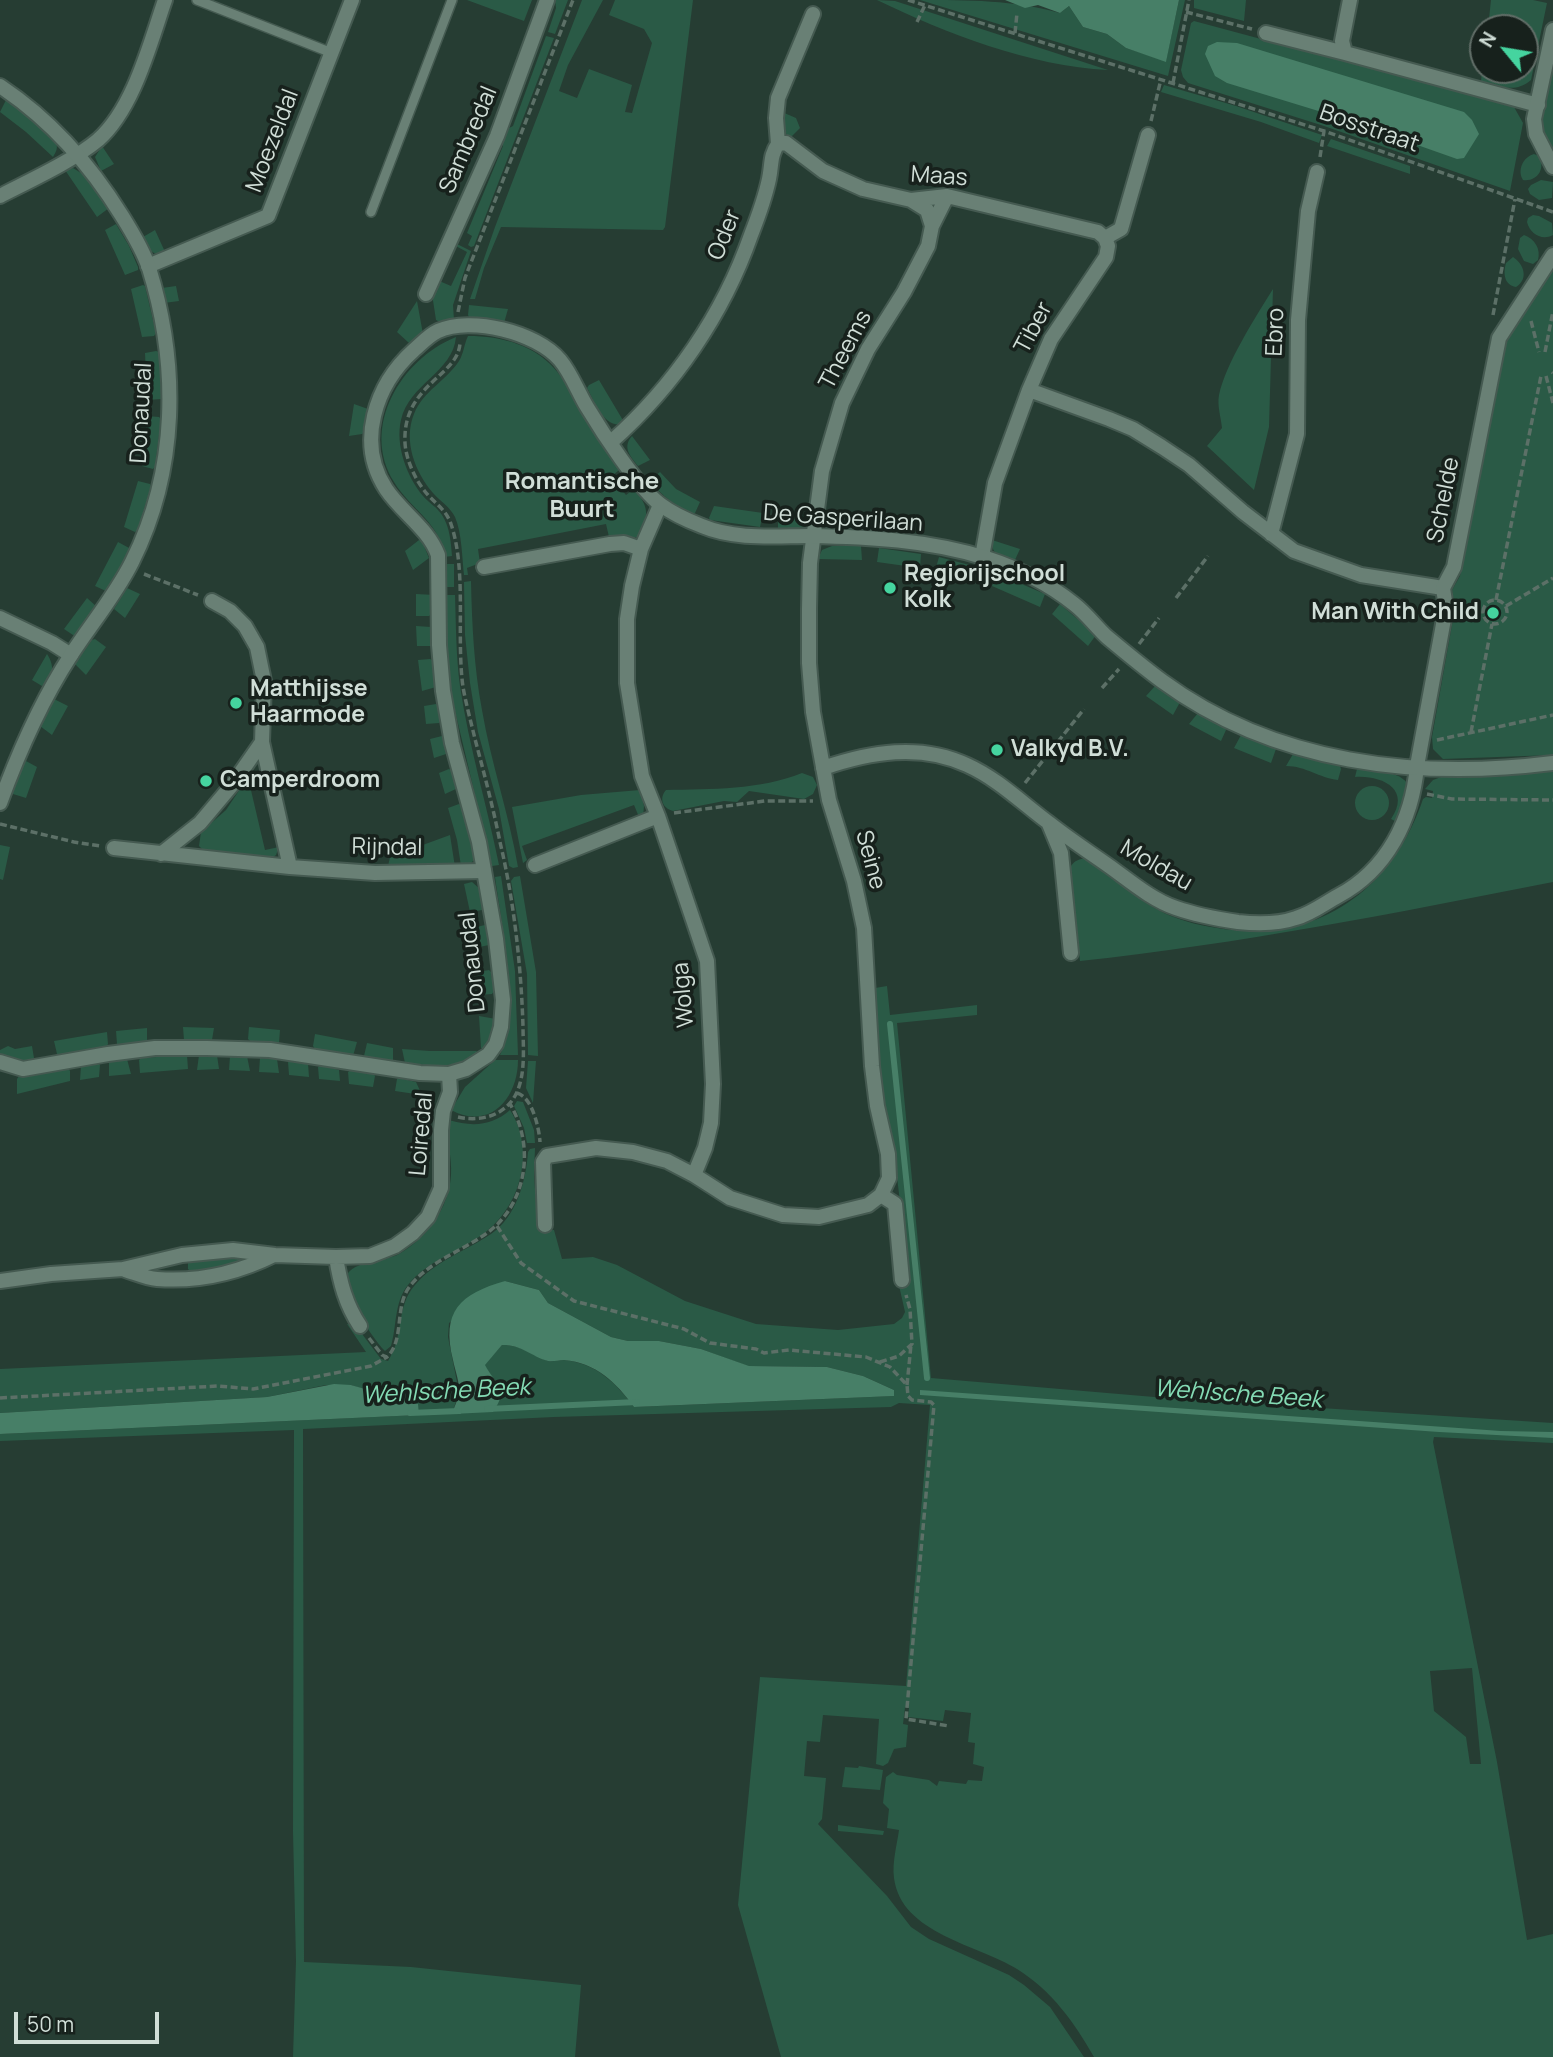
<!DOCTYPE html>
<style>
body{margin:0}
#map{position:relative;width:1553px;height:2057px;overflow:hidden;background:#263d33;font-family:Manrope,sans-serif}
canvas{display:block}
.north{position:absolute;left:1469px;top:14px;width:70px;height:70px;box-sizing:border-box;background:#17211c;border:2px solid #616d67;border-radius:50%;rotate:300deg;font-size:19px;font-weight:700;line-height:28px;text-align:center;color:#d0ded7}
.north::after{content:'';display:block;margin:auto;width:24px;height:32px;background:#45d49f;clip-path:polygon(50% 0,100% 100%,50% 72%,0 100%)}
.scale{position:absolute;left:14px;top:2012px;width:145px;height:32px;box-sizing:border-box;border:4px solid #d0ded7;border-top:0;padding-left:9px;font-size:21px;line-height:24px;white-space:nowrap;color:#d0ded7;-webkit-text-stroke:5px #17211c;paint-order:stroke}
</style>
<div id="map">
<canvas width="1553" height="2057"></canvas>
<div class="north">N</div>
<div class="scale">50 m</div>
</div>
<script>
const c = document.querySelector('canvas').getContext('2d');
c.lineJoin = 'round';
function fill(path, color) { c.fillStyle = color; c.fill(path, 'evenodd'); }
function stroke(path, color, width, dash) { c.strokeStyle = color; c.lineWidth = width; c.lineCap = dash ? 'butt' : 'round'; c.setLineDash(dash || []); c.stroke(path); }
function label(font, color, halo, rows, align = 'center') {
  c.font = font + ' Manrope,sans-serif'; c.lineWidth = 7; c.setLineDash([]); c.textBaseline = 'middle'; c.strokeStyle = halo; c.fillStyle = color; for (const [text, x, y, turn = 0] of rows) {
    c.save(); c.translate(x, y); c.rotate((+turn || 0) * Math.PI / 180); c.textAlign = isNaN(turn) ? turn : align; if (halo) c.strokeText(text, 0, 0); c.fillText(text, 0, 0); c.restore();
  }
}
fill(new Path2D(`
 M467,0H532L524,21Z
 M555,0H568L555,34L548,32L556,8Z
 M582,0H603L568,65L559,91L577,98L589,69L632,85L625,112L632,113L652,43L644,29L609,15L615,0H693L665,227L663,230L501,227L484,268L475,299H470L495,227Z
 M877,0L895,1L1108,70C1030,66 947,34 877,0Z
 M920,0C968,0 1014,0 1060,13L1069,6L1083,27L1107,34L1126,48L1166,61L1179,0H1185L1168,76Z
 M1194,0H1246L1244,21L1194,8Z
 M1491,0H1533L1547,3L1531,80C1515,94 1499,86 1481,81L1483,62V70H1525V28H1488Z
 M1194,21L1514,107L1523,123L1510,191L1324,126L1188,83L1183,77L1181,70L1191,23Z
 M546,36L554,38L474,246L471,247L468,245L472,236L467,233L503,146L500,139L503,131L513,126Z
 M1553,66V150L1541,126Z
 M1164,85L1236,106L1322,135L1319,143L1261,122L1161,92Z
 M6,100C17,103 49,130 55,141C59,147 56,152 53,157L26,132L0,112Z
 M782,112L796,118L800,128L789,139L783,128Z
 M1331,139L1410,166V174L1327,146Z
 M102,146L114,164L101,171L95,157Z
 M1534,154L1539,156C1546,169 1537,182 1523,180C1517,170 1523,157 1534,154Z
 M73,168L86,176L109,208L97,217L65,170Z
 M1541,180L1553,182L1552,198L1539,200L1530,194L1528,189L1531,185Z
 M1533,215L1539,216L1552,223L1553,235C1542,241 1530,234 1527,222L1528,218Z
 M116,224L129,246L138,267V270L125,275L105,230Z
 M155,230L166,254C152,256 148,250 143,237Z
 M1524,235C1535,239 1541,249 1538,260L1533,264L1524,261L1518,249L1520,238Z
 M455,243L471,251L453,305L454,320L442,323L436,320L432,294L437,280L451,286L467,252L454,245Z
 M1513,257C1524,264 1529,279 1516,287C1504,285 1503,273 1506,263Z
 M1553,268V755L1443,759L1433,749L1432,737L1455,608L1452,590L1460,576L1501,351Z
 M143,285L145,286L156,333L154,336L142,337L131,289Z
 M176,286L179,301L164,303L162,288Z
 M1273,289L1269,427L1254,490L1207,446L1222,428C1221,417 1217,406 1219,395C1226,363 1255,318 1273,289Z
 M417,301L423,334L413,344L409,343L397,332Z
 M469,305L508,309L504,323L470,319L468,315Z
 M468,336C502,336 537,345 559,374C569,387 575,402 583,416C594,435 607,452 619,470L611,477L626,495L634,489C649,507 649,513 640,536L631,539L609,537L606,524L478,549L480,563L467,568L468,575H464C462,558 462,533 455,517C450,507 440,501 433,493C415,472 403,441 414,414C423,391 446,381 459,361C464,353 464,344 468,336Z
 M456,337C453,372 409,384 401,420C395,445 407,477 423,496C429,503 437,507 442,515C450,527 451,543 452,556L444,557C442,524 410,509 394,482C360,427 401,359 456,337Z
 M156,351L159,352L162,399L147,400L145,353Z
 M599,380L624,422L623,424C603,428 595,402 587,388L589,385Z
 M354,404L368,409L365,432L362,434L349,436Z
 M147,416L159,417L161,419L155,467L153,469L142,466Z
 M632,436L650,460L638,466C630,456 622,447 632,436Z
 M660,472L676,489L700,502L695,513L692,514C675,505 661,496 650,480Z
 M138,481L150,484L151,486L138,530L135,532L124,527Z
 M714,506L763,513L760,527L710,520L709,518Z
 M778,514L809,515L804,526L794,530L778,529Z
 M419,540L422,541L429,558L413,570L405,551Z
 M992,540L1020,549L1014,562C1003,557 990,555 992,540Z
 M118,542L131,549L108,592L95,586Z
 M832,546H861L862,560L818,559L822,550Z
 M879,548L921,554L920,568L877,562Z
 M939,557L981,568L978,581L935,571Z
 M443,564H454V587H443Z
 M998,574L1045,594L1040,607L992,586Z
 M471,581C472,625 474,667 482,710C491,763 509,814 518,867L513,868L509,866L499,809L478,732L470,683L465,635L464,582Z
 M127,588L140,594L125,618L114,609Z
 M416,594L435,595L432,613L429,616H416Z
 M443,595H455C456,625 456,656 460,686C469,747 487,805 499,865L492,866L455,711L450,687Z
 M87,598L97,607L77,635H73L64,629Z
 M1060,604L1096,635L1088,646L1052,614Z
 M416,626L431,627L430,646H417Z
 M95,639L106,647L86,675L75,664L92,640Z
 M47,654C55,666 54,678 42,686L32,680Z
 M430,659L434,661L436,687L422,691L418,660Z
 M1155,686L1179,702V704L1173,715L1146,696Z
 M54,699L68,706L52,735L40,726Z
 M436,704L439,706L441,720L439,723L426,724L424,706Z
 M1198,713L1225,727L1226,730L1221,741L1189,724Z
 M1241,735L1276,749L1271,763L1234,748Z
 M442,736L445,738L449,753L434,758L430,739Z
 M1293,754L1340,766L1341,769L1338,780C1319,778 1306,766 1286,766Z
 M26,761L37,767L26,798L13,794L12,791L24,763Z
 M449,769L453,771L458,788L445,794L439,773Z
 M1357,769C1374,772 1400,769 1409,786L1397,822L1391,819C1412,789 1381,775 1355,777Z
 M1553,771V882C1396,913 1239,944 1080,961L1070,868C1074,860 1079,859 1088,858C1114,878 1140,903 1171,916C1191,924 1212,928 1233,930C1325,939 1394,885 1423,799L1426,797L1432,798L1433,791L1425,789L1433,780L1441,777L1503,776Z
 M802,773L813,777L817,785L813,794L804,799L749,791L737,802L724,801L673,811C662,808 659,798 666,790C711,789 760,790 802,773Z
 M254,775L263,778L264,782L250,786L265,850L279,847L276,855L271,859L205,852L199,846L201,832L226,810L244,783Z
 M1355 803a17 17 0 1 1 34 0a17 17 0 1 1-34 0Z
 M640,790L644,806L643,817H639L634,805L522,846L527,860L523,863L512,807L581,795Z
 M459,804L462,806L474,855V860L468,866H461L457,840L448,808Z
 M450,835L455,867L388,866L390,857Z
 M0,845L10,847L3,880L0,879Z
 M501,876L515,971L518,1055H500C522,1015 501,923 495,877Z
 M520,876L536,972L538,1056L528,1055L527,974L511,881L514,877Z
 M472,882L480,889L483,907L482,910L470,912L464,884Z
 M485,925L489,945L474,948L472,928Z
 M489,970L491,972L494,991L492,994L479,995L477,972Z
 M887,986L890,1015L977,1005V1015L897,1023L931,1378L1166,1398L1553,1423V1443L1434,1437L1433,1442L1497,1762L1527,1940L1553,1934V2057H1094C1074,2022 1052,1991 1017,1969C979,1945 901,1934 894,1878C892,1862 897,1845 899,1830L887,1828L889,1809L883,1803L886,1777L893,1772L897,1775L929,1780L937,1786L939,1781L966,1784L968,1780L982,1781L984,1767L973,1764L975,1743L968,1742L971,1713L945,1710L943,1721L908,1717L909,1708L905,1707L903,1724L908,1725L906,1747L894,1749L888,1763L883,1766L876,1764L879,1719L823,1715L820,1742L807,1741L804,1776L826,1778L822,1819L818,1824L887,1896L911,1927L929,1939L1009,1975L1024,1985L1050,2007L1084,2057H781L738,1905L760,1677L906,1686L930,1405L899,1403L891,1407L554,1417L303,1429L304,1962L411,1967L581,1985L575,2057H293L296,1961L293,1831L294,1430L0,1441V1434L418,1415L375,1393L351,1385H326L267,1397L0,1413V1369L366,1352L347,1324L356,1326L381,1359L388,1361C405,1335 395,1308 415,1285C435,1261 466,1251 491,1234C517,1216 526,1180 528,1152L530,1149L535,1148L534,1176L538,1230H554L562,1259L593,1257L617,1265L685,1301L756,1324L838,1330L894,1324L902,1318L905,1312L898,1281L903,1227L897,1177L878,1070L875,988ZM505,1281L539,1290L548,1303L611,1337L628,1341H659L701,1349L748,1366L827,1367L863,1376L894,1390V1396L634,1407C616,1383 596,1363 564,1360C559,1360 553,1362 548,1361C530,1355 523,1345 502,1345L484,1365L491,1376L500,1384L452,1414L459,1392L448,1337L449,1323ZM1472,1668L1481,1764H1470L1466,1737L1434,1711L1430,1671Z
 M479,1016L496,1019L491,1037L483,1049L481,1048Z
 M183,1027L214,1028L212,1040H184Z
 M249,1027L280,1030L279,1043L276,1044L251,1042L248,1039Z
 M147,1028V1042L117,1044L116,1031Z
 M107,1032L108,1044L106,1047L60,1055L57,1054L54,1041Z
 M315,1034L357,1042L353,1056L315,1049L313,1046Z
 M367,1043L393,1048V1060L391,1062L366,1058L364,1056Z
 M8,1046L15,1049L32,1046L34,1058L33,1060C21,1062 10,1061 0,1054V1050Z
 M402,1049L430,1051H476L479,1053C456,1070 431,1066 405,1063Z
 M187,1055L188,1069L140,1073L139,1060L141,1058Z
 M199,1055H217L219,1069L197,1070Z
 M230,1056H247L250,1071L229,1070Z
 M260,1058L277,1059L279,1073L259,1072Z
 M127,1059L131,1074L109,1076V1061Z
 M290,1060L308,1063L309,1077L289,1075L288,1062Z
 M495,1060H518C518,1098 490,1131 451,1110L465,1087Z
 M528,1061H536L533,1103L526,1088Z
 M98,1063L100,1065L99,1077L80,1080L81,1066Z
 M321,1065L339,1070L340,1081L319,1079L318,1067Z
 M68,1068L70,1071V1081L17,1094V1079L19,1076Z
 M351,1070L373,1073L375,1076L373,1087L349,1084L348,1072Z
 M399,1078L416,1082L422,1095L395,1091L397,1079Z
 M517,1101L523,1102L534,1130L535,1143H527L524,1128L514,1106Z
 M510,1110C536,1150 521,1207 483,1234C459,1252 428,1260 408,1285C394,1302 397,1326 391,1346L385,1351C370,1336 345,1295 348,1273C359,1260 384,1262 399,1254C427,1238 449,1208 451,1175C452,1157 446,1138 449,1120C472,1127 492,1126 510,1110Z
 M233,1256L255,1258L216,1269L191,1272L188,1269V1261Z
 M859,1766L883,1770L880,1790L842,1787L845,1767L858,1768Z
 M838,1825L884,1831L883,1835L838,1831Z`), '#2a5a46');
fill(new Path2D(`
 M1005,0H1179L1166,62L1126,48L1107,34L1083,27L1069,6L1060,13L1038,5L1025,8Z
 M1217,42L1237,43L1464,112L1472,120L1479,134L1464,158L1457,159L1338,117L1227,83L1215,76L1205,54L1208,46Z
 M505,1281L539,1290L548,1303L611,1337L628,1341H659L701,1349L749,1366L827,1367L863,1376L894,1390V1396L634,1407C616,1382 596,1363 564,1360C559,1360 553,1362 548,1361C530,1356 523,1345 502,1345L485,1365C496,1386 510,1387 493,1412L452,1414C454,1407 458,1400 459,1393C460,1383 455,1370 453,1360C441,1311 460,1294 505,1281Z
 M334,1384L351,1385L418,1404L419,1415L0,1434V1413L267,1397Z
 M920,1390L1501,1431L1553,1432V1438L1439,1432L920,1395Z`), '#477f67');
stroke(new Path2D(`
 M890,1024L927,1378
 M487,1409L637,1402
 M410,1413L459,1411`), '#477f67', 6);
const service = new Path2D(`
 M197,0L332,53
 M371,212L452,0`);
const minor = new Path2D(`
 M1350,0L1342,41L1345,53L1538,105
 M1266,33L1345,53
 M778,144L786,143L823,171L863,189L911,200L947,196L1098,232L1105,238
 M0,196C29,181 73,161 98,140C134,108 150,43 165,0
 M932,226L947,196
 M1105,238L1121,229L1148,135
 M148,266L268,216L352,0
 M426,294L497,136L547,0
 M1029,390L1109,419L1133,429L1162,447L1189,465L1243,512L1294,551L1361,575L1443,588
 M611,442C674,386 723,315 751,235C758,217 765,198 769,179C772,165 770,155 778,144L776,118L778,98L813,14
 M660,505L641,549L632,586L627,619V683L642,776L658,816L707,961L713,1084L711,1123L705,1148L694,1175
 M1271,534L1297,434L1298,320L1308,211L1317,172
 M982,557L995,483L1029,390L1051,339L1106,257L1108,246L1105,238
 M484,567L610,544L624,543L641,549
 M0,618L52,643L71,655
 M262,742L290,867
 M823,768C870,752 920,743 967,765C998,779 1022,803 1049,823C1068,838 1089,852 1109,866C1130,881 1152,900 1176,908C1196,915 1218,919 1238,922C1256,924 1279,924 1296,918C1311,914 1325,903 1338,896C1387,870 1412,820 1417,766
 M1049,824L1061,853L1071,953
 M114,848L290,867L375,873L484,871
 M161,854L200,823L232,785L262,742L264,681L257,647L245,626L230,611L212,601
 M535,865L658,816
 M881,1195L895,1204L902,1280
 M545,1225L543,1162L547,1156L596,1148L633,1152L667,1161L694,1175L730,1198L783,1215L819,1217L868,1205L881,1195L889,1178L888,1154L877,1106L872,1066L864,928L854,881L829,800L813,712L809,663V609L810,563L822,471L842,403L868,349L904,292L928,246L932,226L927,210L911,200
 M336,1257C340,1283 346,1305 360,1326
 M125,1270C135,1273 146,1278 157,1279C197,1282 238,1273 274,1255
 M0,1281L51,1274L123,1269L182,1255L233,1250L275,1255L336,1257L370,1256L395,1246L413,1233L428,1217L441,1188V1130L443,1111L450,1092L449,1074`);
const tertiary = new Path2D(`
 M1553,30L1534,119L1536,134L1553,167
 M0,86C51,120 90,164 122,216C132,232 143,250 149,268C179,365 178,470 132,562C115,596 91,624 71,655C41,701 19,751 0,803
 M1417,766L1446,608L1443,588L1454,567L1499,338L1553,255
 M0,1062L23,1069L108,1054L155,1048H207L270,1050L420,1073L449,1074L466,1069L488,1055L496,1044L501,1027L503,1000L496,939L479,842L452,743L443,691L439,645L438,555C428,528 402,513 386,489C356,443 375,385 414,350C421,344 429,335 438,331C471,316 536,332 560,360C571,373 578,392 587,407C602,432 639,489 661,505C673,514 689,521 702,526C735,540 775,536 810,536C868,537 929,540 986,558C1017,568 1049,584 1074,604C1087,614 1096,627 1107,637C1125,652 1143,667 1162,681C1275,764 1418,780 1553,763`);
stroke(service, '#455a51', 12);
stroke(minor, '#455a51', 18);
stroke(tertiary, '#455a51', 18);
stroke(new Path2D(`
 M908,0L1324,131L1553,212
 M1186,12L1252,29
 M917,22L925,5
 M1015,33L1017,13
 M1173,83L1189,0
 M1151,121L1161,79
 M1320,157L1324,131
 M458,312L465,278L573,0
 M1493,315L1515,199
 M1531,321L1539,352
 M1545,352L1553,311
 M1552,372L1553,373
 M1546,376L1553,403
 M144,574L198,595
 M1176,598L1208,556
 M1483 612a12 12 0 1 1 24 0a12 12 0 1 1-24 0Z
 M1496,600L1541,376
 M1506,606L1553,578
 M1462,609L1483,612
 M1139,644L1159,618
 M1102,688L1119,669
 M1471,732L1492,624
 M1437,740L1553,715
 M1025,783L1084,709
 M1427,794L1452,799L1553,800
 M674,813L765,801H813
 M0,824L74,842L100,846
 M517,1093C532,1097 539,1127 540,1142
 M458,1117C480,1122 505,1116 516,1094C526,1074 523,1047 523,1026C521,965 514,901 500,842C493,807 484,773 475,739C471,722 466,704 463,687C456,636 467,571 451,524C446,510 437,505 428,495C416,482 406,460 405,443C402,383 461,376 460,341
 M497,1226L521,1263L574,1301L684,1329L710,1343L756,1349L764,1353L789,1350L866,1357L890,1367L907,1385L908,1396L912,1400L931,1402L934,1405L906,1719L949,1726
 M369,1338L382,1355L387,1357C405,1340 394,1306 410,1286C428,1263 457,1253 481,1237C527,1209 536,1147 510,1104
 M880,1362L899,1356L912,1344L910,1309L906,1295
 M907,1385L911,1345
 M0,1398L218,1386L253,1389L371,1366L387,1357`), '#5c7067', 3.5, [7, 3.5]);
stroke(service, '#698075', 9);
stroke(minor, '#698075', 14);
stroke(tertiary, '#698075', 14);
for (const [x, y, r, color] of [
 [890,588,7,"#45d49f"],
 [1493,613,7,"#45d49f"],
 [236,703,7,"#45d49f"],
 [997,750,7,"#45d49f"],
 [206,781,7,"#45d49f"]
]) { const dot = new Path2D(); dot.arc(x, y, r, 0, 2 * Math.PI); c.fillStyle = color; c.fill(dot); stroke(dot, '#17211c', 2.5); }
label('23px', '#d0ded7', '#17211c', [
 ["Bosstraat",1369,129,19],
 ["Sambredal",469,140,-67],
 ["Moezeldal",273,141,-69],
 ["Maas",939,177,4],
 ["Oder",725,235,-68],
 ["Tiber",1034,328,-62],
 ["Ebro",1276,332,-88],
 ["Theems",846,350,-62],
 ["Donaudal",142,413,-87],
 ["Schelde",1444,500,-79],
 ["De Gasperilaan",843,519,4],
 ["Rijndal",387,848,1],
 ["Seine",870,860,75],
 ["Moldau",1156,866,30],
 ["Donaudal",473,962,-96],
 ["Wolga",684,995,-95],
 ["Loiredal",422,1134,-85]
]);
label('bold 23px', '#d0ded7', '#17211c', [
 ["Regiorijschool",904,575],
 ["Kolk",904,601],
 ["Man With Child",1479,613,"right"],
 ["Matthijsse",250,690],
 ["Haarmode",250,716],
 ["Valkyd B.V.",1011,750],
 ["Camperdroom",220,781]
], 'left');
label('bold 24px', '#d0ded7', '#17211c', [
 ["Romantische",582,482],
 ["Buurt",582,510]
]);
label('italic 24px', '#84dbb4', '#17211c', [
 ["Wehlsche Beek",446,1392,-3],
 ["Wehlsche Beek",1238,1395,4]
]);
</script>
